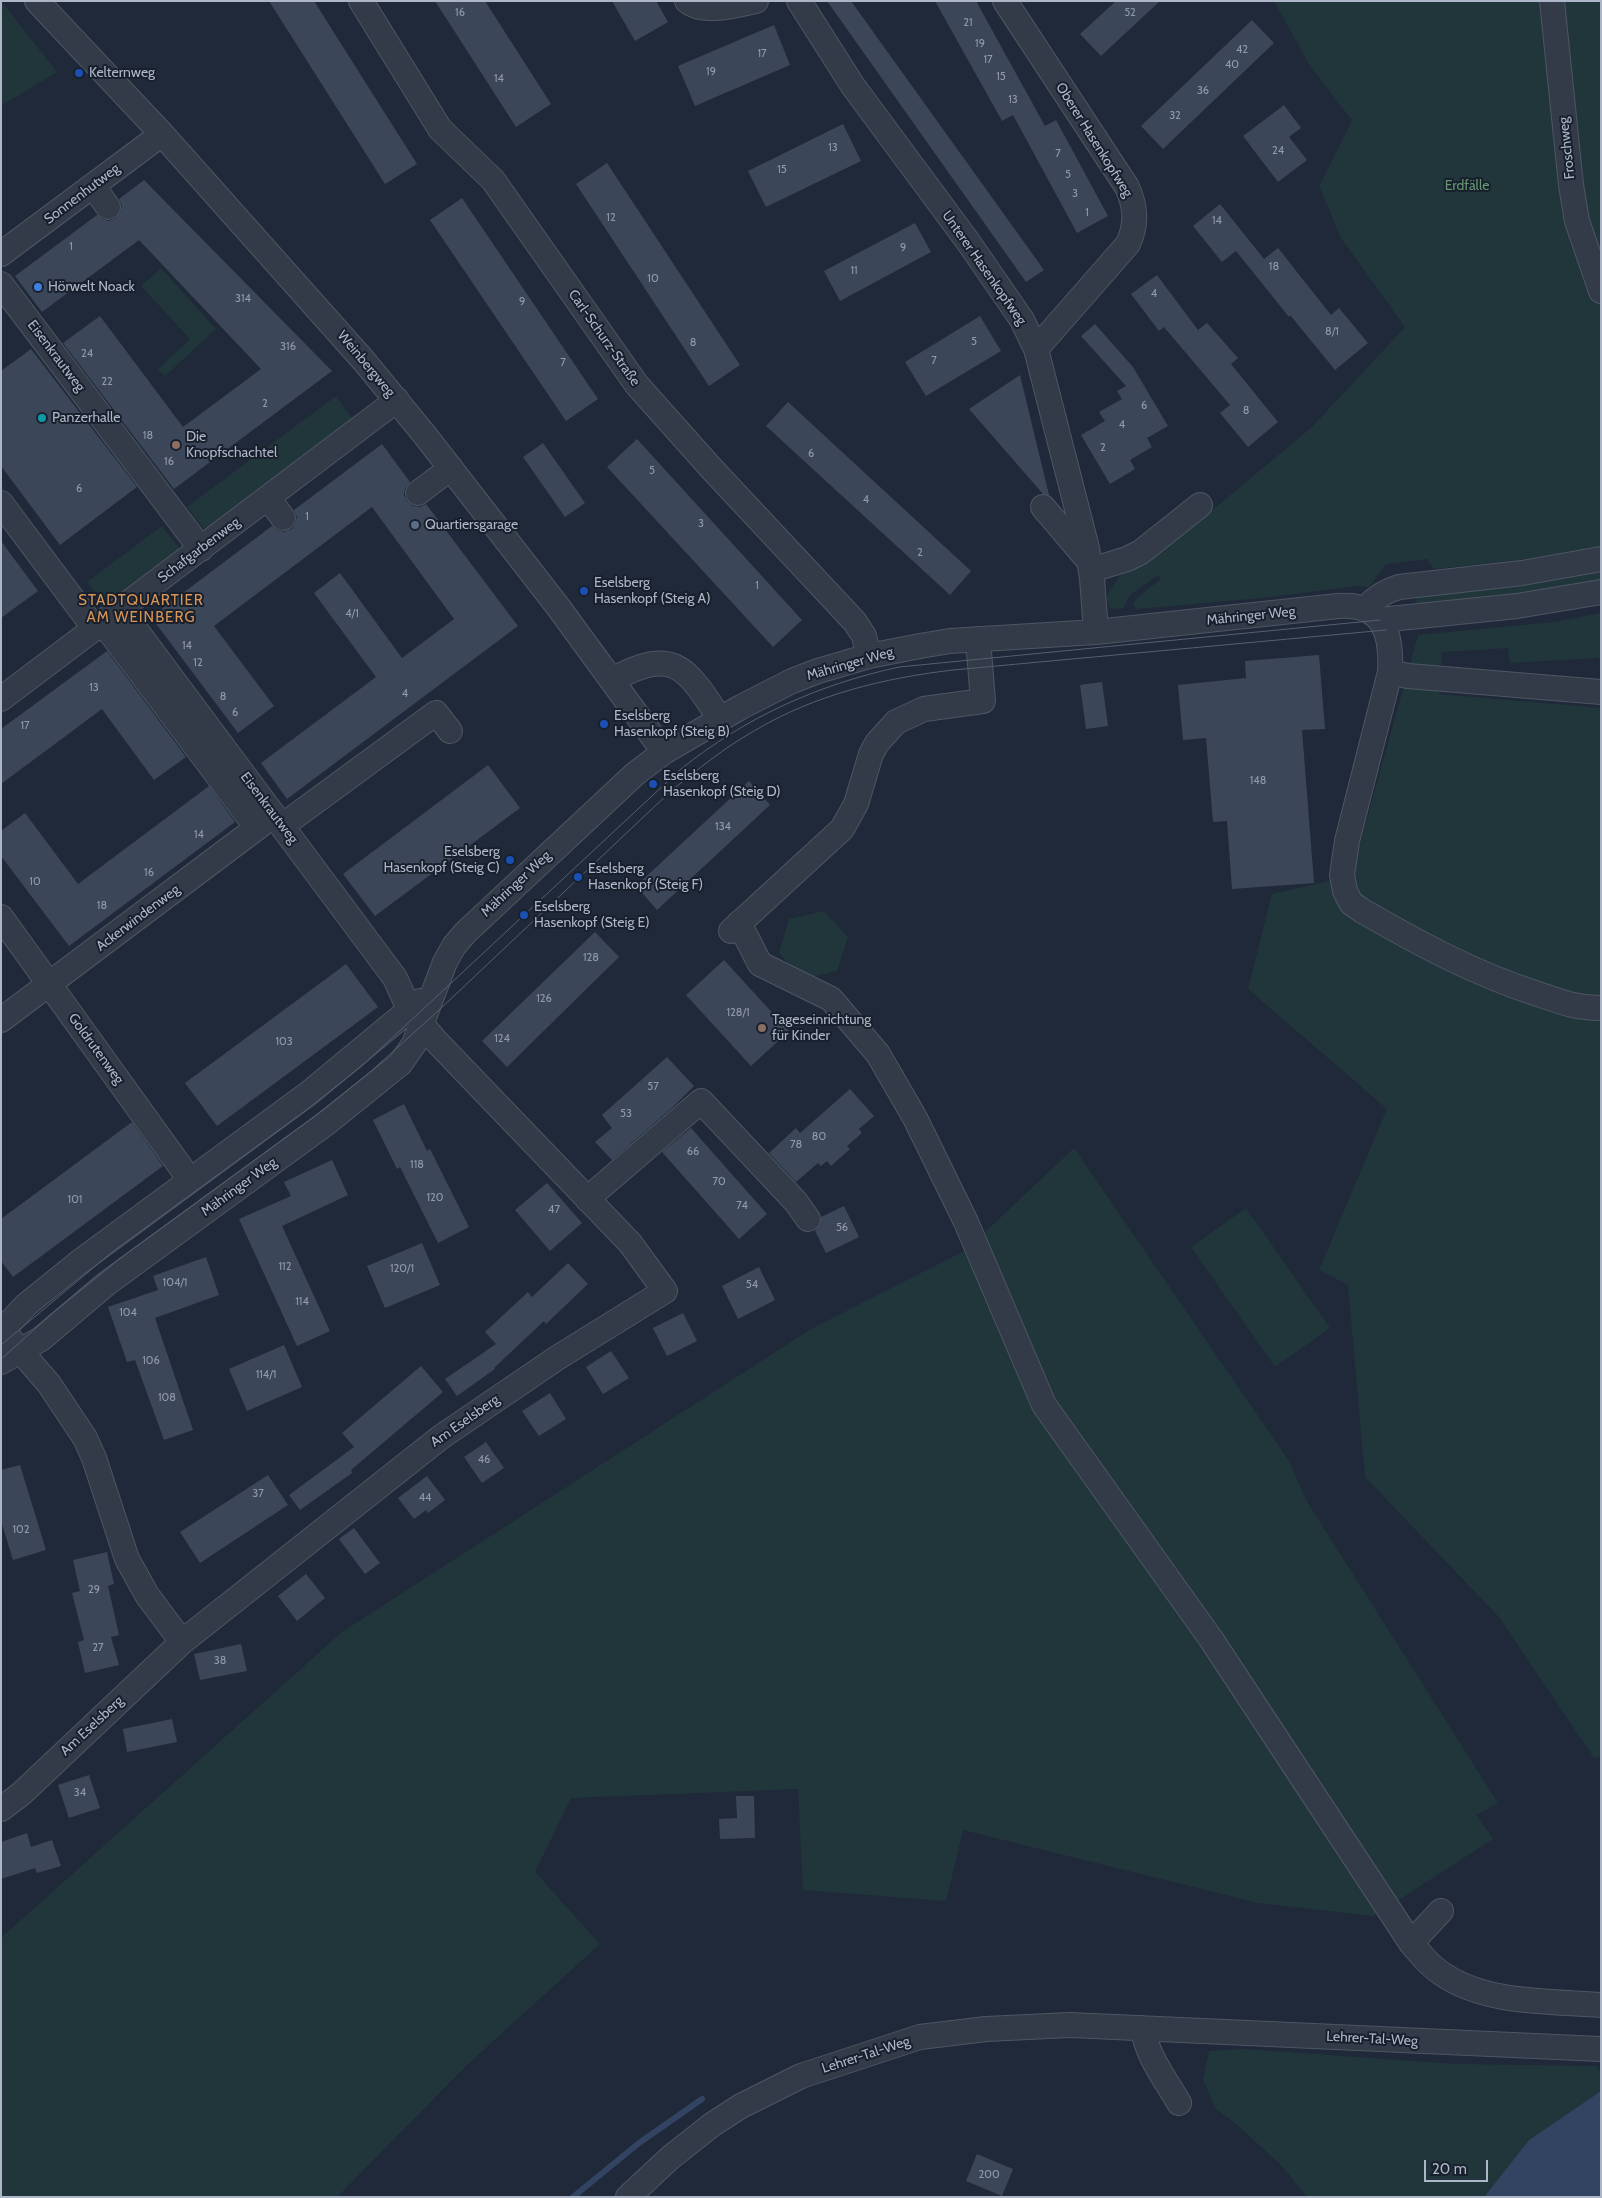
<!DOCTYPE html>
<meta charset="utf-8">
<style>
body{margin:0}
#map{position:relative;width:1602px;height:2198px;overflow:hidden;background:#1f2939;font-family:Cabin,sans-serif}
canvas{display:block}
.frame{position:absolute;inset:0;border:2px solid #adb6c6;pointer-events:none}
.scale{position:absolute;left:1424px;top:2160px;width:64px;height:22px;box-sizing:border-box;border:2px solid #adb6c6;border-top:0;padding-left:6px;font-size:15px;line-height:18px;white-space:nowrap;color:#adb6c6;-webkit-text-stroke:4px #19202d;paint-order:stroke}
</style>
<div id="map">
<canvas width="1602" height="2198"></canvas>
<div class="frame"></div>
<div class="scale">20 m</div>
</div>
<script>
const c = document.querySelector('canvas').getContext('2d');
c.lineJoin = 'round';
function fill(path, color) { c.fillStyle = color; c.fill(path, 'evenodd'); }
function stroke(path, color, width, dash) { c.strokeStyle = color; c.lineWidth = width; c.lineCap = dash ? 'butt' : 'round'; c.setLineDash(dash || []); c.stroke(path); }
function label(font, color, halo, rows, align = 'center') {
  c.font = font + ' Cabin,sans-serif'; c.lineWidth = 4; c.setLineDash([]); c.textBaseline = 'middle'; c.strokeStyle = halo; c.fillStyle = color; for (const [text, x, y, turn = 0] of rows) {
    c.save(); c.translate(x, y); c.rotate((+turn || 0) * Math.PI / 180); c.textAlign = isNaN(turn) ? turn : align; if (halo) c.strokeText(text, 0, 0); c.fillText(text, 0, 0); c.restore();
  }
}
fill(new Path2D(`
 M1,1L57,72L1,106Z
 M1274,1H1601V547L1526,559L1434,569L1427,559L1386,564L1369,587L1357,586L1262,598L1137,609L1134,607V603L1138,597L1161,579L1158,575L1130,595L1123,608L1110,609L1107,599L1108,594L1119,577L1216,507L1312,427L1405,327L1341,238L1319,186L1352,120L1310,66Z
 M161,268L216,329L165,376L158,369L190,339L141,286Z
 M336,396L354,421L206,532L187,507Z
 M162,526L181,551L106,607L87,582Z
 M1601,570V585L1417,610L1416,595L1511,586Z
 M1601,613V667L1599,658L1510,663L1508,648L1442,652L1439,694L1601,708V1757L1594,1758L1499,1617L1365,1477L1348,1285L1319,1270L1387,1109L1248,989L1272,894L1351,876L1418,635L1554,622Z
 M824,911L848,937L837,971L803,979L779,953L789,919Z
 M1074,1148L1289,1461L1306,1500L1498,1803L1476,1815L1493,1839L1374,1916L1258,1903L963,1830L946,1901L803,1890L798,1789L571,1798L535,1872L600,1944L467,2065L337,2197H1V1938L342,1632L811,1329L966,1250Z
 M1246,1208L1330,1328L1275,1367L1191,1247Z
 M1243,2049L1455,2064L1597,2066L1601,2074V2091L1529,2140L1484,2197H1307L1283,2167L1235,2123L1215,2108L1203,2079L1209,2051Z`), '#21363a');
fill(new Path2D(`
 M1601,2091V2197H1484L1529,2140Z`), '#324461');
stroke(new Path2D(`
 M573,2197L639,2143L702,2099`), '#324461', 6);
fill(new Path2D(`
 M269,1H314L417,164L385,184Z
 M435,1H485L551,104L516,127Z
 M612,1H656L668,22L635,41Z
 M827,1H851L1044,270L1026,282Z
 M935,1H976L1045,126L1056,120L1108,216L1077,233L1013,115L1002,121Z
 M1116,1H1160L1101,56L1080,34Z
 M1252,20L1274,43L1163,149L1141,126Z
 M774,25L790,65L695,106L678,66Z
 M1284,105L1301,128L1289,137L1307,160L1278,182L1243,136Z
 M843,124L861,161L766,207L748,171Z
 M607,163L740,365L709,386L576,184Z
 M144,180L332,371L174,489L63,343L100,316L183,427L261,369L139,240L42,312L15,276L97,215L102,219L109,221L116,218L120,213L122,206L119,199Z
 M462,198L598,399L566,421L430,220Z
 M1220,204L1264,259L1278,248L1331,315L1339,308L1368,343L1335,370L1290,315L1289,317L1236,251L1222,262L1193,226Z
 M915,223L931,252L840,301L824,271Z
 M1157,275L1198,330L1207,323L1238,358L1231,364L1278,422L1248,447L1220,413L1230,405L1164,327L1159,331L1131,294Z
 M980,316L1001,351L926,396L905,362Z
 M1095,324L1133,367L1168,426L1147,438L1152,447L1130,460L1135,469L1110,484L1081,435L1105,421L1099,412L1122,399L1117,391L1126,386L1081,336Z
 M31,349L137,487L60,545L1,466V371Z
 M1020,375L1049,495L1043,494L969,409Z
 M788,402L971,571L950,595L766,426Z
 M637,439L802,620L773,647L607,467Z
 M543,443L585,503L565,517L523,457Z
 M382,444L410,482L405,488L404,495L407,501L413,506L420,507L426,504L518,626L287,799L261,763L376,677L314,593L340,573L402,658L454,619L372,507L214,626L274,706L238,733L151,617L272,526L277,530L284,532L292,529L295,524L297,517L294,510Z
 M1,541L38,591L1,618Z
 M107,651L186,757L154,780L102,709L1,784V729Z
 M1319,655L1325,729L1302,730L1314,883L1232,889L1227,821L1213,822L1206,738L1183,740L1178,685L1246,678L1245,661Z
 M1102,682L1108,726L1086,729L1080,685Z
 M488,765L520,808L375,916L343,874Z
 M749,781L770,805L657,910L636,886Z
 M209,786L235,822L69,946L1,856V831L25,813L78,884Z
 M595,932L619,957L507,1067L482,1041Z
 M724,960L789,1031L751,1066L686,995Z
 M346,964L378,1007L217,1126L185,1083Z
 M667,1057L694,1086L673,1107L612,1160L595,1142L612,1128L602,1115Z
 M850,1089L874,1116L859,1129L862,1133L847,1146L850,1149L831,1166L827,1161L821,1166L818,1163L796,1182L769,1153L796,1128L800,1133Z
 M404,1104L427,1151L430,1149L469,1227L438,1243L400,1167L397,1169L373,1120Z
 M132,1122L163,1166L13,1277L1,1261V1219Z
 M691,1128L767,1214L739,1239L662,1152Z
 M332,1160L348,1195L282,1226L330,1331L297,1346L239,1219L291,1196L284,1182Z
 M547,1183L582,1223L550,1251L515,1210Z
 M844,1206L859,1237L826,1253L815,1231L820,1225L821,1217Z
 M422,1243L440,1285L385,1308L367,1266Z
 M206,1257L219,1295L155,1318L193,1430L164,1440L135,1360L127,1362L108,1307L158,1290L153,1276Z
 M568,1263L588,1284L546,1324L544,1321L494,1368L495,1369L457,1396L445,1379L496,1344L485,1332L528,1292L532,1297Z
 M759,1267L775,1300L738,1319L722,1286Z
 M683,1313L697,1341L667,1356L653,1328Z
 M284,1345L302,1387L247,1411L229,1369Z
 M611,1351L629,1378L603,1394L586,1367Z
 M421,1366L443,1392L351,1470L352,1473L300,1510L289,1495L354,1447L342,1433Z
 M550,1393L566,1419L539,1436L522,1411Z
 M486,1442L504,1468L482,1483L464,1457Z
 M20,1465L46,1550L13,1560L1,1521V1470Z
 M268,1475L288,1505L200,1563L180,1532Z
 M427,1476L445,1500L428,1513L426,1510L414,1519L398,1498Z
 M354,1528L380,1563L365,1574L339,1539Z
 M107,1552L114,1584L108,1586L119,1635L111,1637L119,1665L85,1673L78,1642L84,1640L72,1593L80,1591L73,1560Z
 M306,1574L325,1598L297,1621L278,1596Z
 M241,1644L247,1671L200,1680L194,1654Z
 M172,1719L177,1742L127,1752L123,1729Z
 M89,1775L100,1808L69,1818L58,1785Z
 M736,1796H754L755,1838L720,1839L719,1819L737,1818Z
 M27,1833L31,1847L52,1840L61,1866L37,1873L35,1868L1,1879V1842Z
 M977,2154L1013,2169L1002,2196L966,2181Z`), '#3b4759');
const minor = new Path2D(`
 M37,1L162,134L364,361L424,434L559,608L664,752
 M361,1L440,129L493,180L637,385L711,468L855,622L864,636L869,656
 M687,1C703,15 737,5 756,1
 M799,1L853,86L969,243L1022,320L1036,349L1087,548L1092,578L1096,632
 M1005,1L1127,187C1136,207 1137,224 1128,244L1036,349
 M1552,1L1571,185L1577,221L1601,291
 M93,186L108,207
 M1,254L162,134
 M1,284L201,549
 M418,493L451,468
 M268,498L283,518
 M1,503L95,629
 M1043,507L1088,560
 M1091,570L1127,559L1141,552L1200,505
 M1366,608C1376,597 1385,591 1399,587L1522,573L1601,559
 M1380,620L1517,606L1601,592
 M103,623L257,828
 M1390,672L1408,676L1601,692
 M612,680C674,646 686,667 720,719
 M1,699L397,400
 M282,826L436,713L450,731
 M1,917L190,1180
 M739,923L760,964L831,999L878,1054L915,1118L966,1222L1044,1405L1211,1639L1411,1943C1421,1955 1431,1967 1444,1975C1487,2004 1551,2001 1601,2005
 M731,931L842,829L856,804L871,754L877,743L896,722L924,709L983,701L978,639
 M1,1020L274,815
 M587,1199L701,1101L796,1202L808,1219
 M1,1332L26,1305L78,1263L309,1093L420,1001
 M11,1340L49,1384L85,1438L94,1458L127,1559L147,1595L182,1642
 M1,1362L41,1339L106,1284L328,1122L400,1064L414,1044L445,962L454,946L465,933L635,774L664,752L741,707L792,681L818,671L869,656L920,646L950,641L1096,632L1338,606C1384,603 1392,633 1390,672L1347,841L1342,875L1345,891L1351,903L1361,910C1418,943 1475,974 1538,994C1561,1002 1576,1008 1601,1008
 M1,1809L21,1794L182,1642L441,1437L557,1358L665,1291L630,1243L436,1041L410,1011L395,978L121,610
 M1411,1943L1441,1911
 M1143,2028C1146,2055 1166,2080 1179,2103
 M628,2197L671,2157L713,2124L741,2106L801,2076L920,2037L986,2029L1070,2025L1601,2049`);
stroke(minor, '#4e5664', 26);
stroke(minor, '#333b49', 24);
stroke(new Path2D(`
 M1,1345L111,1253L309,1108L363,1065L681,769C746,717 817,685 899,667L1380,620
 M1,1359L54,1312L118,1260L315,1116L369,1073L438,1011L671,791C698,769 724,748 754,731C814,695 884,678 953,670L1386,630`), '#555f70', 1);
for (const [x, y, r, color] of [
 [79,73,5,"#1a4fb4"],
 [38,287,5,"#3f7fe0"],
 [42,418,5,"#0f9aa8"],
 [176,445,5,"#8d6e63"],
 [415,525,5,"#5c6f8a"],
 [584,591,5,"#1a4fb4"],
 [604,724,5,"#1a4fb4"],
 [653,784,5,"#1a4fb4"],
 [510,860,5,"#1a4fb4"],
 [578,877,5,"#1a4fb4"],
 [524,915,5,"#1a4fb4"],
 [762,1028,5,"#8d6e63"]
]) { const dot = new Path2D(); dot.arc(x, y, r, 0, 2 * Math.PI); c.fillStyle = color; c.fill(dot); stroke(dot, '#19202d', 2); }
label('11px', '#909aab', null, [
 ["16",460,13],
 ["52",1130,13],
 ["21",968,23],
 ["19",980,44],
 ["42",1242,50],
 ["17",762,54],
 ["17",988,60],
 ["40",1232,65],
 ["19",711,72],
 ["15",1001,77],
 ["14",499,79],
 ["36",1203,91],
 ["13",1013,100],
 ["32",1175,116],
 ["13",833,148],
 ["24",1278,151],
 ["7",1058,154],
 ["15",782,170],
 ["5",1068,175],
 ["3",1075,194],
 ["1",1087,213],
 ["12",611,218],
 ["14",1217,221],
 ["1",71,247],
 ["9",903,248],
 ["18",1274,267],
 ["11",854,271],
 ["10",653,279],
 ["4",1154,294],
 ["314",243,299],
 ["9",522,302],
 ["8/1",1332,332],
 ["5",974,342],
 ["8",693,343],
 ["316",288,347],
 ["24",87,354],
 ["7",934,361],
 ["7",563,363],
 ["22",107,382],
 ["2",265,404],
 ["6",1144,406],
 ["8",1246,411],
 ["4",1122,425],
 ["18",148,436],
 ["2",1103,448],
 ["6",811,454],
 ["16",169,462],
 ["5",652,471],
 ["6",79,489],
 ["4",866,500],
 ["1",307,517],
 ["3",701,524],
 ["2",920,553],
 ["1",757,586],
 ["4/1",352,614],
 ["14",187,646],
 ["12",198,663],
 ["13",94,688],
 ["4",405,694],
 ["8",223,697],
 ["6",235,713],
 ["17",25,726],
 ["148",1258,781],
 ["134",723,827],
 ["14",199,835],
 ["16",149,873],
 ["10",35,882],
 ["18",102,906],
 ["128",591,958],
 ["126",544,999],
 ["128/1",738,1013],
 ["124",502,1039],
 ["103",284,1042],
 ["57",653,1087],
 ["53",626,1114],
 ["80",819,1137],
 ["78",796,1145],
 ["66",693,1152],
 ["118",417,1165],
 ["70",719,1182],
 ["120",435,1198],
 ["101",75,1200],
 ["74",742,1206],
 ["47",554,1210],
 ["56",842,1228],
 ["112",285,1267],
 ["120/1",402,1269],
 ["104/1",175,1283],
 ["54",752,1285],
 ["114",302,1302],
 ["104",128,1313],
 ["106",151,1361],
 ["114/1",266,1375],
 ["108",167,1398],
 ["46",484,1460],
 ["37",258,1494],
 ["44",425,1498],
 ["102",21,1530],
 ["29",94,1590],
 ["27",98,1648],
 ["38",220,1661],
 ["34",80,1793],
 ["200",989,2175]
]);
label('14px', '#adb6c6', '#19202d', [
 ["Kelternweg",89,73],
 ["Hörwelt Noack",48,287],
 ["Panzerhalle",52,418],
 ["Die",186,437],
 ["Knopfschachtel",186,453],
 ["Quartiersgarage",425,525],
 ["Eselsberg",594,583],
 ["Hasenkopf (Steig A)",594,599],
 ["Eselsberg",614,716],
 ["Hasenkopf (Steig B)",614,732],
 ["Eselsberg",663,776],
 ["Hasenkopf (Steig D)",663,792],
 ["Eselsberg",500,852,"right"],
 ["Hasenkopf (Steig C)",500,868,"right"],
 ["Eselsberg",588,869],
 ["Hasenkopf (Steig F)",588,885],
 ["Eselsberg",534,907],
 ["Hasenkopf (Steig E)",534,923],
 ["Tageseinrichtung",772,1020],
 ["für Kinder",772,1036]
], 'left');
label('14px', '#adb6c6', '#19202d', [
 ["Oberer Hasenkopfweg",1094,140,58],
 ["Froschweg",1567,148,-96],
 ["Sonnenhutweg",82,194,-37],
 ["Unterer Hasenkopfweg",984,268,55],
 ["Carl-Schurz-Straße",604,338,55],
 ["Eisenkrautweg",56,356,53],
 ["Weinbergweg",366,364,50],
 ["Schafgarbenweg",199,550,-37],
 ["Mähringer Weg",1251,616,-6],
 ["Mähringer Weg",850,664,-16],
 ["Eisenkrautweg",269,808,53],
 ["Mähringer Weg",516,884,-43],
 ["Ackerwindenweg",138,918,-37],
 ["Goldrutenweg",96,1049,54],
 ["Mähringer Weg",239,1187,-36],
 ["Am Eselsberg",465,1421,-35],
 ["Am Eselsberg",92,1726,-43],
 ["Lehrer-Tal-Weg",1372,2039,3],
 ["Lehrer-Tal-Weg",866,2055,-18]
]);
label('14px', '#649772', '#19202d', [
 ["Erdfälle",1467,186]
]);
c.letterSpacing = '1px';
label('15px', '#d79557', '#19202d', [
 ["STADTQUARTIER",141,601],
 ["AM WEINBERG",141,618]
]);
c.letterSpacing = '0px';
</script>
